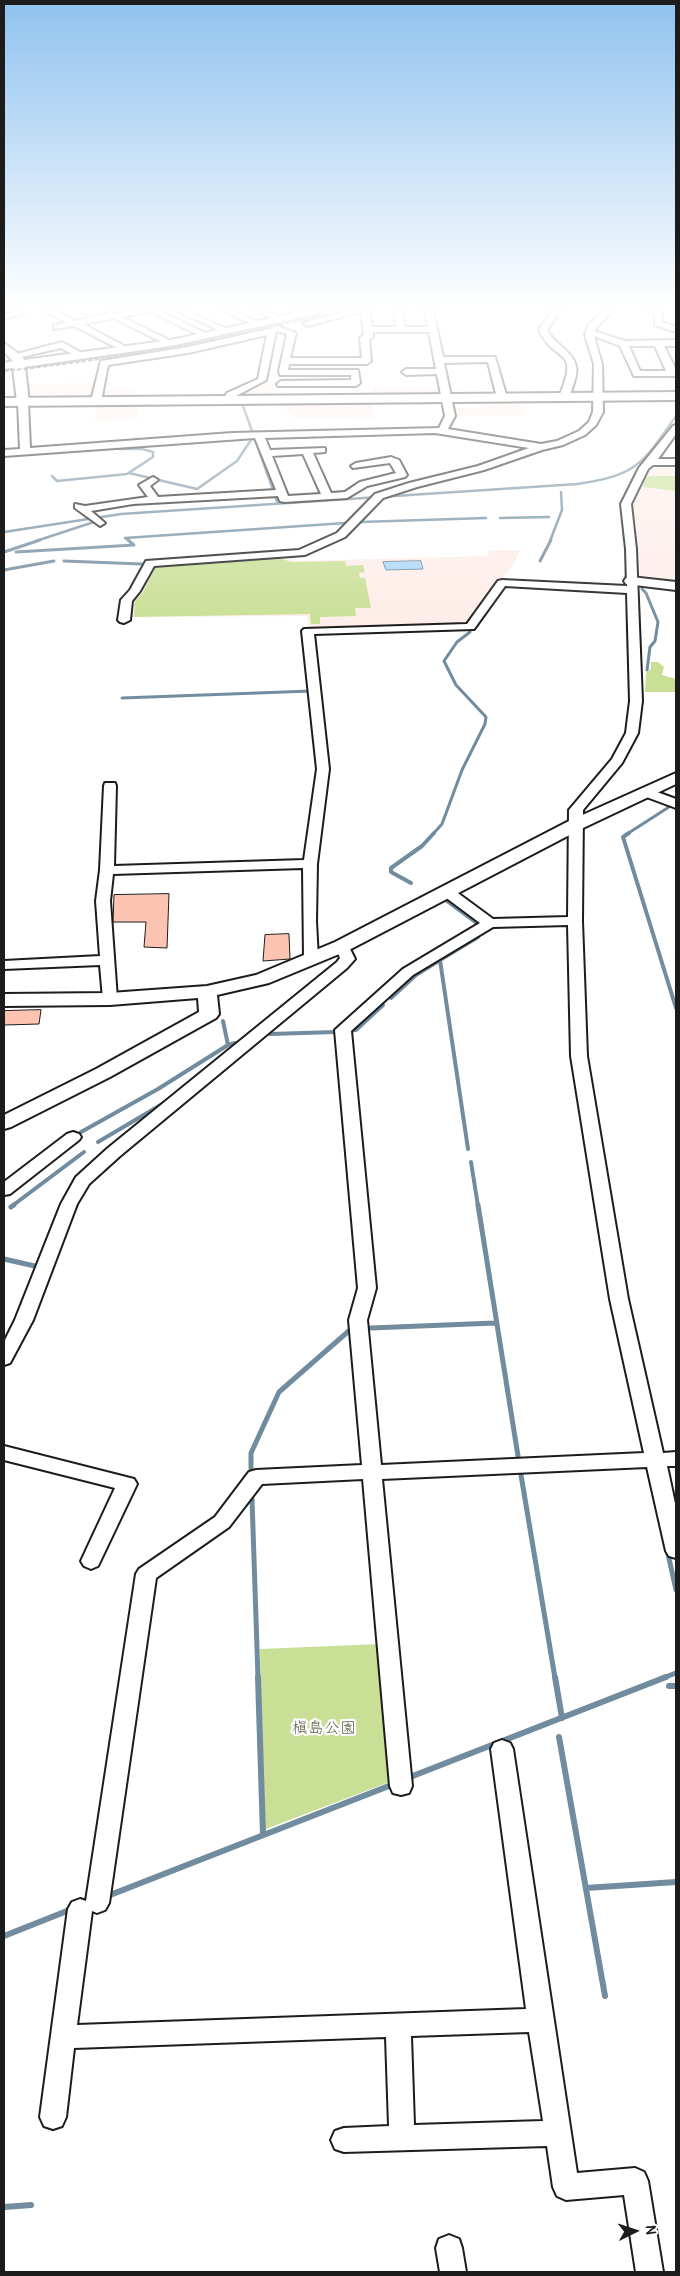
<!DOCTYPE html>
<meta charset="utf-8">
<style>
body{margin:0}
#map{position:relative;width:680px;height:2276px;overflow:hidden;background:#fff;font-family:Pangolin,sans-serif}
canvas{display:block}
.frame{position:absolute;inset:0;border:5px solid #1c1c1c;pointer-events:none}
.north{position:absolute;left:610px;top:2206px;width:50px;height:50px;-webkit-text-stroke:4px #fff;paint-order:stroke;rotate:86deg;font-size:14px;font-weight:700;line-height:20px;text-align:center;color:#1c1c1c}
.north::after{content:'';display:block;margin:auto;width:18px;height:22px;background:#1c1c1c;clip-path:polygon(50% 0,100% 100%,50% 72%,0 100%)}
</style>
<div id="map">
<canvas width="680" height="2276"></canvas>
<div class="frame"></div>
<div class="north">N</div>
</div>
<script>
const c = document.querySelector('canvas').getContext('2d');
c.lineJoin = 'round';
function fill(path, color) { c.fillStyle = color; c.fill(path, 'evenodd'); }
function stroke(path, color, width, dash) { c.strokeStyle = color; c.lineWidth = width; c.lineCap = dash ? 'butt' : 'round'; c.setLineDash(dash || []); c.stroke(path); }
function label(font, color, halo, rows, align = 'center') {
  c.font = font + ' Pangolin,"Klee One",sans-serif'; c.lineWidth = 4.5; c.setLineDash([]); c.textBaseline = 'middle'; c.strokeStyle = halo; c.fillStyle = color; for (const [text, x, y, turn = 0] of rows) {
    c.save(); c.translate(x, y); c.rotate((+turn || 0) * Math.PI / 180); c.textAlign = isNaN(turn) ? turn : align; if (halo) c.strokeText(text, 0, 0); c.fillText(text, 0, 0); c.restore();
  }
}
fill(new Path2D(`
 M97,383L94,398L27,399L26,384Z
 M265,383H278L276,398L236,397Z
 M373,388H443L444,395L374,397Z
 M101,389H135L134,397L99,398Z
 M480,400H520L524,415L455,416L453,408H482Z
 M373,401L375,417L296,418L290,414L279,402Z
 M140,403L138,419L95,420L97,404Z
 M676,463V477L646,476L653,465Z
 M642,487L676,491V582L646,579L640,575L637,528L632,506Z
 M489,550H521L512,566L467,624L313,629L309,628L307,616L128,617L131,601L152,564L293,556L296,561L488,556Z`), '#feede8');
fill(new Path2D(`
 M646,476H676V491L642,487Z
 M278,558L292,562L345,561L346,566L363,565L365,572L359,573L360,578H365L371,608H355L356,616L320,617V624H311L310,614L134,617L135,601L143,592L156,566Z
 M651,662H658L664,667L662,675L676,679V692H645L646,673L651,669Z
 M381,1644L392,1781L263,1830L260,1649Z`), '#c9df95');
const water = new Path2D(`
 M421,561L423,569L386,570L383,562Z`);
fill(water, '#aad7f6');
stroke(water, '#718c9f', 1);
stroke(new Path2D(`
 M318,312L330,310
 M265,324L261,326L275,331
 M240,394L264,382L266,375
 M242,403L278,504
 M129,473L197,489L237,461L253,437
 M52,476L57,481L127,474L153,457V452L142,449H119L120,445
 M500,518L549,517
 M4,532L121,514L577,484C638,475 642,464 676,416
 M36,541L100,520
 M129,541L125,538L360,522L486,518
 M550,541L562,510L561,492`), '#718c9f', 2.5);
stroke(new Path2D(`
 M4,552L40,540
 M16,552L134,545L128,540
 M64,561L142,564
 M540,561L551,540
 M4,570L54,561
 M642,589L646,593L658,622L655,641L650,647L647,670
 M477,623L507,584
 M122,698L311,691
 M433,834L442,824L462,770L485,724L486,717L456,685L444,661L457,642L470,632
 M627,834L669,807`), '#718c9f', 3);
stroke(new Path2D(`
 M629,833L623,837L676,1008
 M411,883L391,872V868L422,846L434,833
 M447,901L478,924
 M391,998L416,975L440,960
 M223,1021L228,1045
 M347,1031L356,1030L383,1005
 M270,1034L336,1032
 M81,1132L158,1089L228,1045L235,1043
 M98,1142L164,1103
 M468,1149L440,960L478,937
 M471,1162L478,1206
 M12,1206L84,1152`), '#718c9f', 4);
stroke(new Path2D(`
 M478,1205L518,1456
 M11,1207L14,1205
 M4,1259L39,1267
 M371,1328L495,1323
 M251,1468V1453L279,1392L351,1329
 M521,1475L555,1678
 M252,1499L258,1678
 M668,1554L676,1590
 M663,1678L676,1673`), '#718c9f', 5);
stroke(new Path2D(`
 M258,1677L263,1835
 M555,1677L562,1718
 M669,1686H676
 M559,1737L605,1996
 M405,1779L666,1677
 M586,1888L676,1882
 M105,1897L394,1784
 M4,1936L72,1909
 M4,2207L31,2205`), '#718c9f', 6);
const building = new Path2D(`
 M169,894L167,948L144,947L146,922H113L114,895Z
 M289,934L290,959L263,961L265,935Z
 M41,1010L39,1024L4,1025V1011Z`);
fill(building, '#fdc4b2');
stroke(building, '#1c1c1c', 1);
const minor = new Path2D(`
 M7,310H17L24,314L4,319V315L11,313Z
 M44,310H54L76,321L112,313L147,310L146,312L122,317L175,343L168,345L113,318L83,324L132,350L125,352L74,326L54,329V325L67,323Z
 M148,310H158L211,336L204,338Z
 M175,310H185L232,331L225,333Z
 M222,310H232L262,324L255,326Z
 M255,310H265L284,319L277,321Z
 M352,310H369L372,327H396L394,310H402L405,327H428L425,310H433L443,357H495L507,398L502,401L497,398L488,362L444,363L455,416L448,429L541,444L557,441L579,431L589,422L593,412L594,364L585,335L588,325L605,310H613L594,331L625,341L676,340V346H664L676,370V376H634L620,346L594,336L602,364L603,412L596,425L585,435L563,445L542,450L484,470L417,487L383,498L345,537L305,555L154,566L140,591L132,601L130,620L124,623L120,622L118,620L121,600L130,590L146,561L299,550L337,533L375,494L409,483L478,466L529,448L435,433L265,438L270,450L325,448V452L313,453L331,493L345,492L360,482L396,473L390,463L353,468L351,466L356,463L391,457L399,460L407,475L405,477L367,486L347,498L284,502L280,501L278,496L133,504L91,511L105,523L100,526L75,508V504L85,506L148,497L139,485L153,477L158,480L150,486L158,497L276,490L255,438L4,456V450L20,449L18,402L23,399L28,402L30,448L232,433L439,428L445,416L437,374L406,375L402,372L406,369H436L429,332H373V337L369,340L371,361L367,364H289L288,370H358L360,383L356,386H278L277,384L281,381L351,380V375H280L279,371L287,334L276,331L266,380L234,397L231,402L223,400L227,393L258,379L267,335L188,353L108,365L101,401L96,404L91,401L101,361L188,347L270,329L274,325L296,333L290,358H362L360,338L364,335L361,312L307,326L303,323ZM629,346H655L666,371H640ZM303,454L321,494L288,496L272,456Z
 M553,310H561L547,330C551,338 557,342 563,348C583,365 577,375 569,397L564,400L559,397C581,345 555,365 539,330Z
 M645,310H655L662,312V322L676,327V332L655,325V315Z
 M62,342L87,356L80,358L61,348L17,358L13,355Z
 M676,425V434L658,459H676V465H653L648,469L631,504L636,549L642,701L638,733L622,763L583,810L582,921L587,1056L628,1299L663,1453L676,1452V1466H667L676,1508V1558L669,1556L666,1551L647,1467L382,1479L412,1786L409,1793L401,1795L393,1793L390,1786L363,1479L262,1484L229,1527L156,1578L109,1903L105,1910L97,1913L92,1911L77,2025L526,2009L491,1749L494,1743L502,1740L510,1743L513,1749L577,2173L635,2168L644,2172L648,2181L663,2272H636L624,2195L566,2200L557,2196L553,2187L547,2146L344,2152L335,2149L331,2140L335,2131L344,2128L389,2126L386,2037L74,2048L66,2117L62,2126L53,2129L44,2126L40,2117L68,1909L72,1902L80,1899L86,1901L136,1574L139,1569L215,1517L249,1472L256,1470L362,1465L349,1320L358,1288L335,1030L403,969L480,923L441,894L439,891L441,888H451L493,919L568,917L569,810L612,759L626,733L630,701L627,593L505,586L474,629L314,634L329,769L317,864L316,921L318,959L316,962H306L304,959L303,868L113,874L110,901L117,999L115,1002L110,1003L103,999L100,965L4,969V961L100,956L96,901L100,870L104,786L105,783H115L116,786L114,866L304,860L317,769L302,631L304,629L467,624L498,581L502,580L627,586L626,549L621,504L639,468L673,426ZM568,925L571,1056L610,1299L644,1453L381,1465L367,1320L376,1288L351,1031L413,975L493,927ZM529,2032L543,2121L414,2125L411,2036Z
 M646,788L676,799V808L641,795L640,792L641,789Z
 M342,942L347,943L355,959L347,968L120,1156L89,1184L77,1204L33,1320L10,1363L4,1365V1342L15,1320L61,1204L76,1177L108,1148L337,962L340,958L335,946Z
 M73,1132L79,1134L81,1137L79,1140L10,1194L4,1195V1182L67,1134Z
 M4,1446L134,1479L137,1484L98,1566L91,1569L84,1566L81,1561L115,1488L4,1460Z
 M449,2235L459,2239L462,2248L466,2272H440L436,2248L439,2239Z`);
const tertiary = new Path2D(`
 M309,310L322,311L317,314L171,346L25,367L29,402L23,406L17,402L13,368L4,369V363L13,361L4,352V343L22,356L24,360L171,340Z
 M631,577L676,582V590L626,584L624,581L626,578Z
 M676,773V784L581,829L349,950L269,983L217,995L219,1014L216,1018L110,1077L11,1127L4,1129V1115L96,1069L199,1012L198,998L110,1005L4,1006V994L110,993L207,986L256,975L335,942L569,821Z`);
const primary = new Path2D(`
 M676,392V400L4,406V398Z`);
stroke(minor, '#1c1c1c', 4);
stroke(tertiary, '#1c1c1c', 4);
stroke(primary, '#1c1c1c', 4);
fill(minor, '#fff');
fill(tertiary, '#fff');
fill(primary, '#fff');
stroke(new Path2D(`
 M4,371C120,359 234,337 347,310`), '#1c1c1c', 2, [4.5, 2]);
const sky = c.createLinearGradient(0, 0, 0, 628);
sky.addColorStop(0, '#8fc2ee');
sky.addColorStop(0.49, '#fff');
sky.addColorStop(1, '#ffffff00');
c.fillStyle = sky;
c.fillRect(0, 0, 680, 628);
label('16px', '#596046', '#fff', [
 ["槇島公園",324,1729]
]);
</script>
